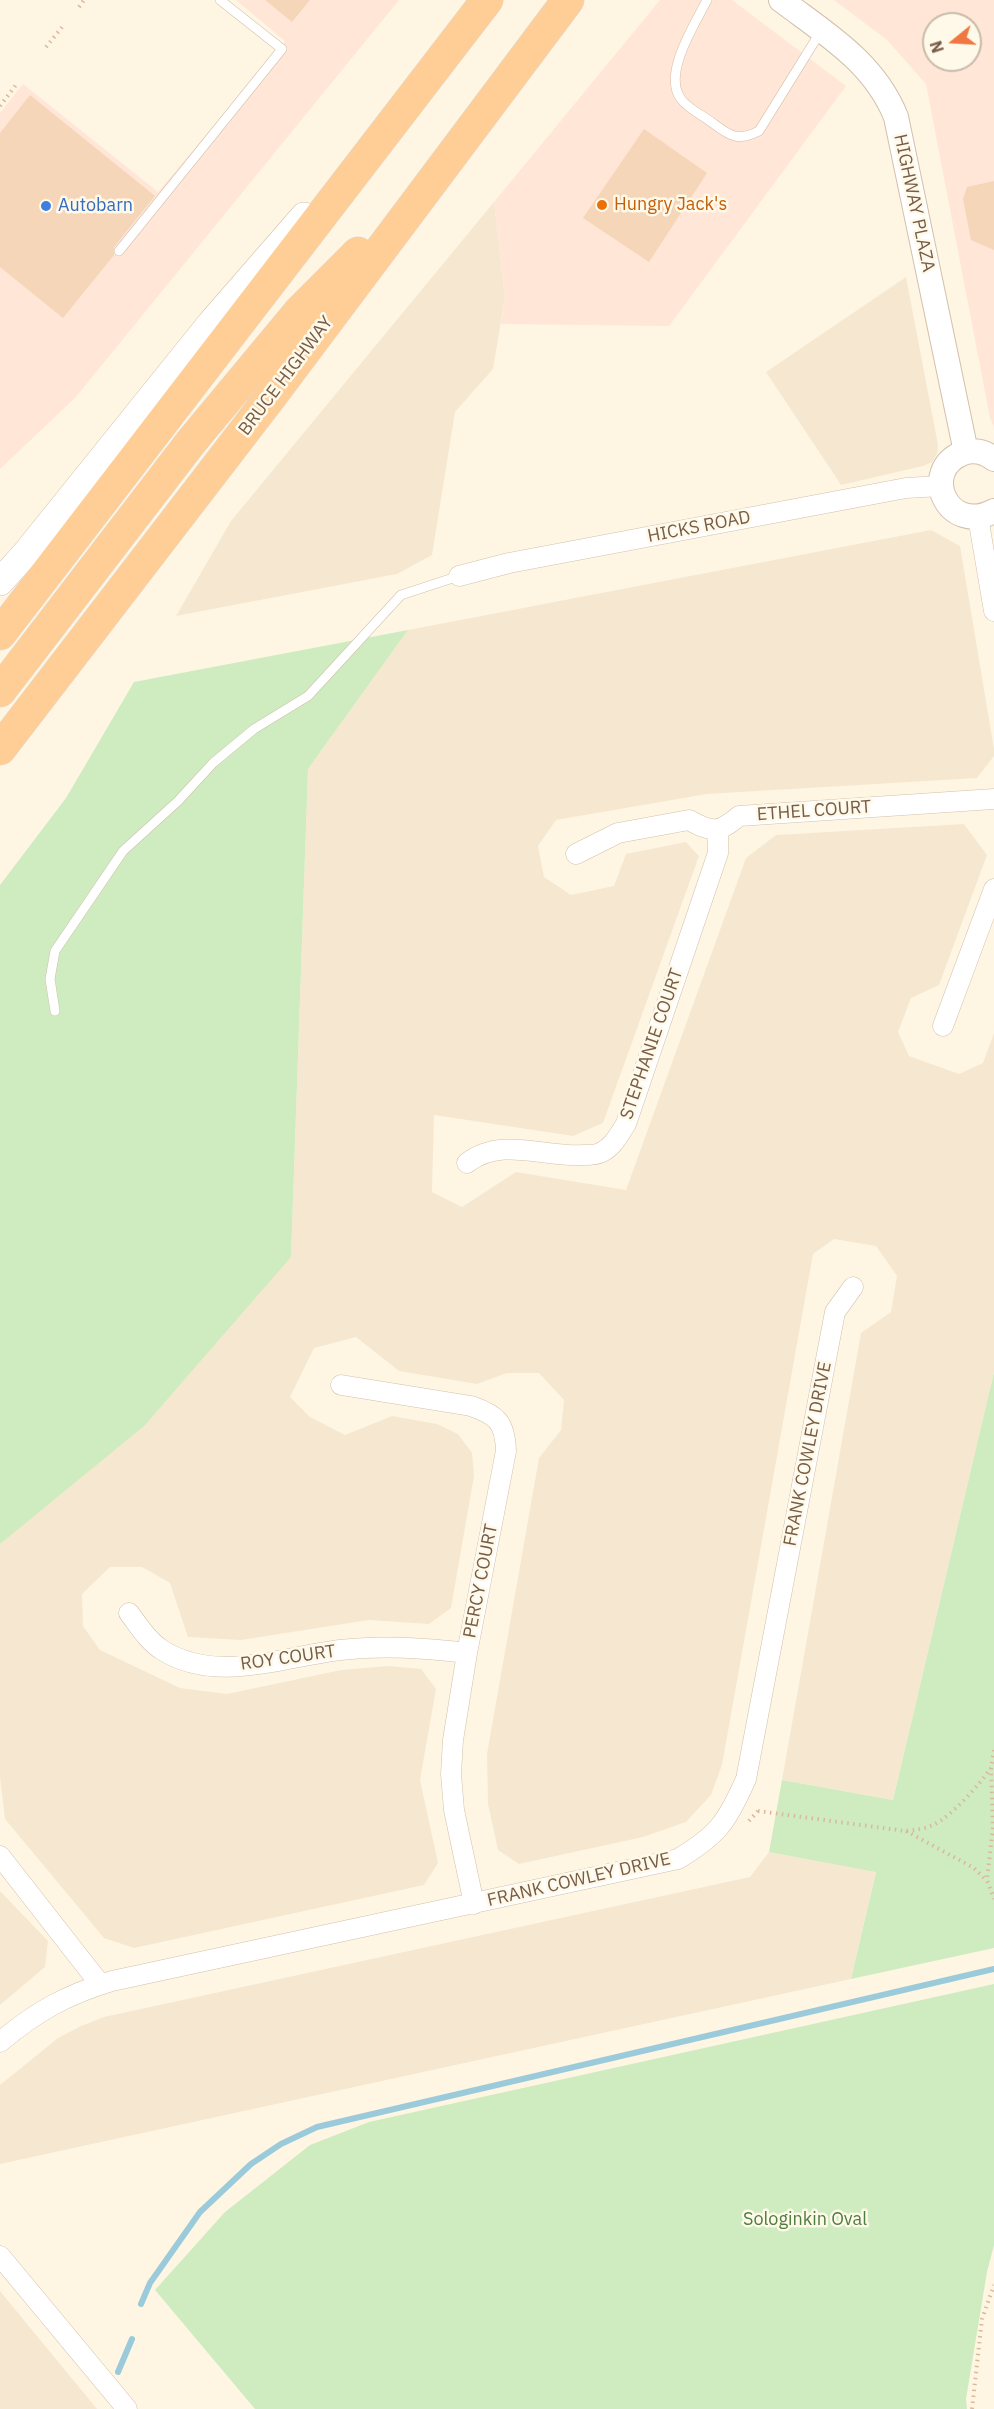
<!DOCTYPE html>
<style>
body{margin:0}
#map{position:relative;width:994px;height:2409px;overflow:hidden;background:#fef6e3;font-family:"IBM Plex Sans",sans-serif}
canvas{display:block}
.north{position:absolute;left:922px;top:12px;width:60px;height:60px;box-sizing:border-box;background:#fff9ea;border:2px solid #c9bba9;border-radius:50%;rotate:252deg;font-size:16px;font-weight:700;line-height:24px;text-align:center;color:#775d47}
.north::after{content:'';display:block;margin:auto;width:21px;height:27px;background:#f07740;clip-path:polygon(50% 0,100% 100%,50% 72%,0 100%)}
</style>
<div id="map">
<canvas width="994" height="2409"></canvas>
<div class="north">N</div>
</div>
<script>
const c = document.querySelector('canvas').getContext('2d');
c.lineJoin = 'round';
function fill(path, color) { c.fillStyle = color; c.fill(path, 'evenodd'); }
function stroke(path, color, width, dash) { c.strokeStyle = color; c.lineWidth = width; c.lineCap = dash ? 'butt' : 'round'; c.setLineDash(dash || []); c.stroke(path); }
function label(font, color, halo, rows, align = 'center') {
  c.font = font + ' "IBM Plex Sans",sans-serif'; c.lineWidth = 5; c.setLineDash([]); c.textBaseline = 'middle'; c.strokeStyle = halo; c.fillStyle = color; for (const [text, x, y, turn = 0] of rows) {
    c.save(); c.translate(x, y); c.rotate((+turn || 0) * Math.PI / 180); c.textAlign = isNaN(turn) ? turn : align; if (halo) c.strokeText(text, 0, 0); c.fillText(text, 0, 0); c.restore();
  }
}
fill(new Path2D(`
 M494,202L505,297L493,369L455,412L432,555L397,574L176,616L231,521Z
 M906,277L938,445L937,454L932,462L923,466L841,485L766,372Z
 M931,530L960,546L994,749V756L977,778L707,794L556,820L538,846L544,877L571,895L614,886L626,854L686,842L699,856L603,1123L573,1136L434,1115L432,1192L462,1207L516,1172L626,1190L746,858L776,835L964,824L987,855L939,985L911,998L898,1032L909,1056L959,1074L983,1063L994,1033V1372L893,1800L782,1780L861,1333L891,1312L897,1276L876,1246L834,1239L813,1254L722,1765L711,1795L686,1822L643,1837L519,1864L498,1850L488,1804L487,1754L539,1458L561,1430L564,1400L539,1373H507L477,1384L399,1371L356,1337L314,1348L290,1397L310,1417L345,1435L392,1416L437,1424L458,1434L472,1453L474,1476L451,1608L429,1624L369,1620L241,1640L188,1637L170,1583L142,1567H110L82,1594L83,1626L100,1650L180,1688L227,1694L341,1670L388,1666L421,1669L436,1689L420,1780L438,1863L424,1885L134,1948L104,1938L5,1819L0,1777V1544L291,1257L308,769L408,630Z
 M769,1852L876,1871L851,1979L0,2164V2085L58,2038L81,2026L104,2017L750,1877Z
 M0,1891L48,1941L45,1967L0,2005Z
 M0,2291L97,2409H0Z`), '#f6e8d0');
fill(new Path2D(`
 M236,0H399L75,398L0,469V113L23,84L158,192L285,41Z
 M660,0H732L846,86L669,326L501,324L505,297L494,202Z
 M834,0H994V427L990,418L926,84L887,40ZM934,24H970V60H934Z`), '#ffe6d6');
fill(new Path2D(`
 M408,630L308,769L291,1257L144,1426L0,1544V885L66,798L134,682Z
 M994,1372V1948L851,1979L876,1872L769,1852L782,1780L893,1800Z
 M994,1984V2245L987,2272L966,2399L967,2409H255L155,2290L225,2212L310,2145L369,2122Z`), '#ceecc0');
stroke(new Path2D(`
 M141,2304L150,2283L200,2212L251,2164L281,2144L317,2127L994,1969
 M118,2372L132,2339`), '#9bcbdb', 6);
fill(new Path2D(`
 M265,0H310L292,22Z
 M30,95L155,196L114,247V255L63,318L0,267V133Z
 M644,129L707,173L649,262L583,218Z
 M994,181V250L971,240L963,199L967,187Z`), '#f5d6b8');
const service = new Path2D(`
 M707,0C695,24 662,74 681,99C688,109 704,116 714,124C731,137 739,141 759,131L821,31
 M119,251L282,49L220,0
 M55,1011L50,979L55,951L123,851L178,801L213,763L254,729L308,696L401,595L459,576`);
const minor = new Path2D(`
 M978,517L994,611
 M459,576L509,563L906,488L941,486
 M576,854L618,833L689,820C712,833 719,833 739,816L994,799
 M943,1026L994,889
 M467,1163C501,1136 545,1158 584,1155C590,1155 597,1155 602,1152C614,1146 619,1134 626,1124L718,853V830
 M341,1385L471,1406C497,1415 505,1422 506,1451L467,1653L453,1740L451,1774L454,1810L474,1904
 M129,1613C139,1626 148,1641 162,1650C216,1684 281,1657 340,1650C383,1645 424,1648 467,1653
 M0,1856L100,1984
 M0,2042C37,2011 66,1995 112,1981L678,1859C718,1835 727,1822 746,1779L835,1312L853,1287
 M0,2256L127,2409`);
const tertiary = new Path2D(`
 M781,0C826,34 874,62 896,117L966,452
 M994,459C985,452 975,449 963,453C919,470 947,536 994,511`);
const secondary = new Path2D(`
 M0,582L26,553L211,323L304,216`);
const trunk = new Path2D(`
 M0,634L487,0
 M0,691L191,442L299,312L358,253
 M0,749L272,395L568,0`);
stroke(service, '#d2c0ab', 10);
stroke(minor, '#d2c0ab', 21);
stroke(tertiary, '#d2c0ab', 26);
stroke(secondary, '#d5c0a8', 28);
stroke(trunk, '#e1dbd7', 33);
stroke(new Path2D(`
 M79,7L84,0
 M46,47L63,26
 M0,106L16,85
 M994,1750L991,1768L993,1827L987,1880L994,1899
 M758,1811L905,1831C915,1830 924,1829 933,1825C952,1816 979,1785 991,1768
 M749,1821L758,1811
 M906,1831L974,1868L986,1880
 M972,2409L982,2319L994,2285`), '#dab99b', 4, [1.5, 4.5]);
stroke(service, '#fff', 9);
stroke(minor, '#fff', 20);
stroke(tertiary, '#fff', 24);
stroke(secondary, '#fff', 27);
stroke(trunk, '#fece96', 32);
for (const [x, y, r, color] of [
 [602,205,6,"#e8710a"],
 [46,206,6,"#3f7fe0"]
]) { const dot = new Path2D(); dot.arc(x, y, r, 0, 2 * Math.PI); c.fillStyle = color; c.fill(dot); stroke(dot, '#fff9ea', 2); }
label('18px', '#775d47', '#fff9ea', [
 ["HIGHWAY PLAZA",914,203,78],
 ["BRUCE HIGHWAY",286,376,-53],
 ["HICKS ROAD",699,527,-11],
 ["ETHEL COURT",814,811,-4],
 ["STEPHANIE COURT",652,1044,-71],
 ["FRANK COWLEY DRIVE",808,1454,-79],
 ["PERCY COURT",481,1581,-79],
 ["ROY COURT",288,1658,-8],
 ["FRANK COWLEY DRIVE",579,1880,-13]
]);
label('18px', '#c56008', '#fff9ea', [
 ["Hungry Jack's",614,205]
], 'left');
label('18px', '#366cbe', '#fff9ea', [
 ["Autobarn",58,206]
], 'left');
label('18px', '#4c7e3e', '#fff9ea', [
 ["Sologinkin Oval",805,2220]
]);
</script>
